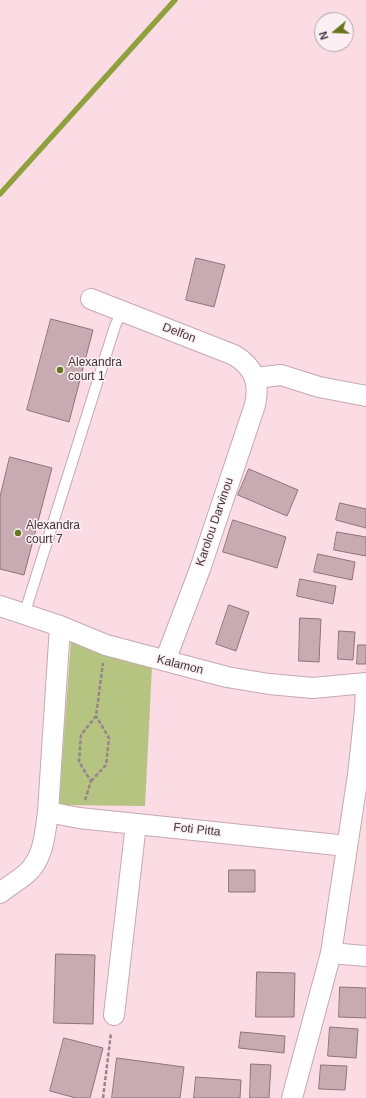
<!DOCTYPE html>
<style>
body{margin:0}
#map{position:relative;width:366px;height:1098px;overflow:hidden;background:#fbdce5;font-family:Arial,sans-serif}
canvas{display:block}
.north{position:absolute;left:314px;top:12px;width:40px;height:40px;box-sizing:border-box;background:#fceff3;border:1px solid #b1a5a8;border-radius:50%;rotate:251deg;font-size:11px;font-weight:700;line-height:16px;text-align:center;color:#403538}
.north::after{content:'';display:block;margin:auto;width:14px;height:18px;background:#677521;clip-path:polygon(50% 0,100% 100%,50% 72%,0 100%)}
</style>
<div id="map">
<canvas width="366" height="1098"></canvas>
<div class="north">N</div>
</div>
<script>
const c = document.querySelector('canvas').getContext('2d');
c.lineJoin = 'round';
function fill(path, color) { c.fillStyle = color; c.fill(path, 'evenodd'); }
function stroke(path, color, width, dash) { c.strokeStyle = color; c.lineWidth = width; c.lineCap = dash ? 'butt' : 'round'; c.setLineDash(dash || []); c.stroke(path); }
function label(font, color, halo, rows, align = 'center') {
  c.font = font + ' Arial,sans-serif'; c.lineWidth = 3; c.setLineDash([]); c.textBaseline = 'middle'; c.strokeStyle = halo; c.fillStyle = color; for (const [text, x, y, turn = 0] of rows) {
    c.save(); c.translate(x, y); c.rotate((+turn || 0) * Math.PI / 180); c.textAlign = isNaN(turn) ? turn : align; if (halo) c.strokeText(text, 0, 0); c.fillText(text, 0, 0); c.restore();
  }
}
fill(new Path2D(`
 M71,640L152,667L145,806L59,805Z`), '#b5c480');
stroke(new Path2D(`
 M0,194L175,0`), '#8fa13c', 5.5);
const building = new Path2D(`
 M196,258L225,265L214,307L186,300Z
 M51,319L93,330L69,422L27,410Z
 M10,457L52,468L24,575L0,569V497Z
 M249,469L298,490L287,516L238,495Z
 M340,503L366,509V528L336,520Z
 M233,520L286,537L277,568L223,552Z
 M337,532L366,537V556L334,550Z
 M318,554L355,562L352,580L314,572Z
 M300,579L336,586L333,604L297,596Z
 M229,605L249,612L236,651L216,644Z
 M300,618L321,619L319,662L299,661Z
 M339,631L355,632L353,660L338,659Z
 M358,645H366V664H357Z
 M229,870H255V892H229Z
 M56,954L95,955L93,1024L54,1023Z
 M257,972L295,973L294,1017H256Z
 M340,987L366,988V1018L339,1017Z
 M330,1027L358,1029L356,1058L328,1056Z
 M241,1032L285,1036L284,1053L239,1048Z
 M64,1038L103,1048L90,1098H76L50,1091Z
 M117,1058L184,1067L180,1098H112Z
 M251,1064L271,1065L269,1098H250Z
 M321,1065L347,1066L345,1090L319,1089Z
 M196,1077L241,1080L240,1098H194Z`);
fill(building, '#c7aab2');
stroke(building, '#8e737b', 1);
const lane = new Path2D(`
 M24,615L115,326L122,311`);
const street = new Path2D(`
 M91,299L234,355C254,367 260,382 255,405L200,569L165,661
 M256,381L264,377L281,375L319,387L366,396
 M0,606L60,626L106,645L227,677L269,684L313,688L366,683
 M48,812L79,818L347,846
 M0,893C9,886 19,880 27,873C44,858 45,833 48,812L60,626
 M331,953L366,956
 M114,1015L136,824
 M292,1098L331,953L358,775L365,710L366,687`);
stroke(lane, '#c6a8b1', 12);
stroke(street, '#c6a8b1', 22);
stroke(new Path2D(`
 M91,781L106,765L109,738L96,716
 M85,800L91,781L79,762L81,735L96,716L103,663
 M103,1098L111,1033`), '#98848a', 2.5, [4, 2]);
stroke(lane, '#fff', 10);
stroke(street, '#fff', 20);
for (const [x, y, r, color] of [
 [60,370,4,"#677521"],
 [18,533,4,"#677521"]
]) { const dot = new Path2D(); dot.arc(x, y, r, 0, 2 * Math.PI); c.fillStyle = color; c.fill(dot); stroke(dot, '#fceff3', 1.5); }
label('12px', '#403538', '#fceff3', [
 ["Delfon",179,333,21],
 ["Karolou Darvinou",215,522,-71],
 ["Kalamon",180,665,14],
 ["Foti Pitta",197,830,6]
]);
label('12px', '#403538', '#fceff3', [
 ["Alexandra",68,363],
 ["court 1",68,377],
 ["Alexandra",26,526],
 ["court 7",26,540]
], 'left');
</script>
